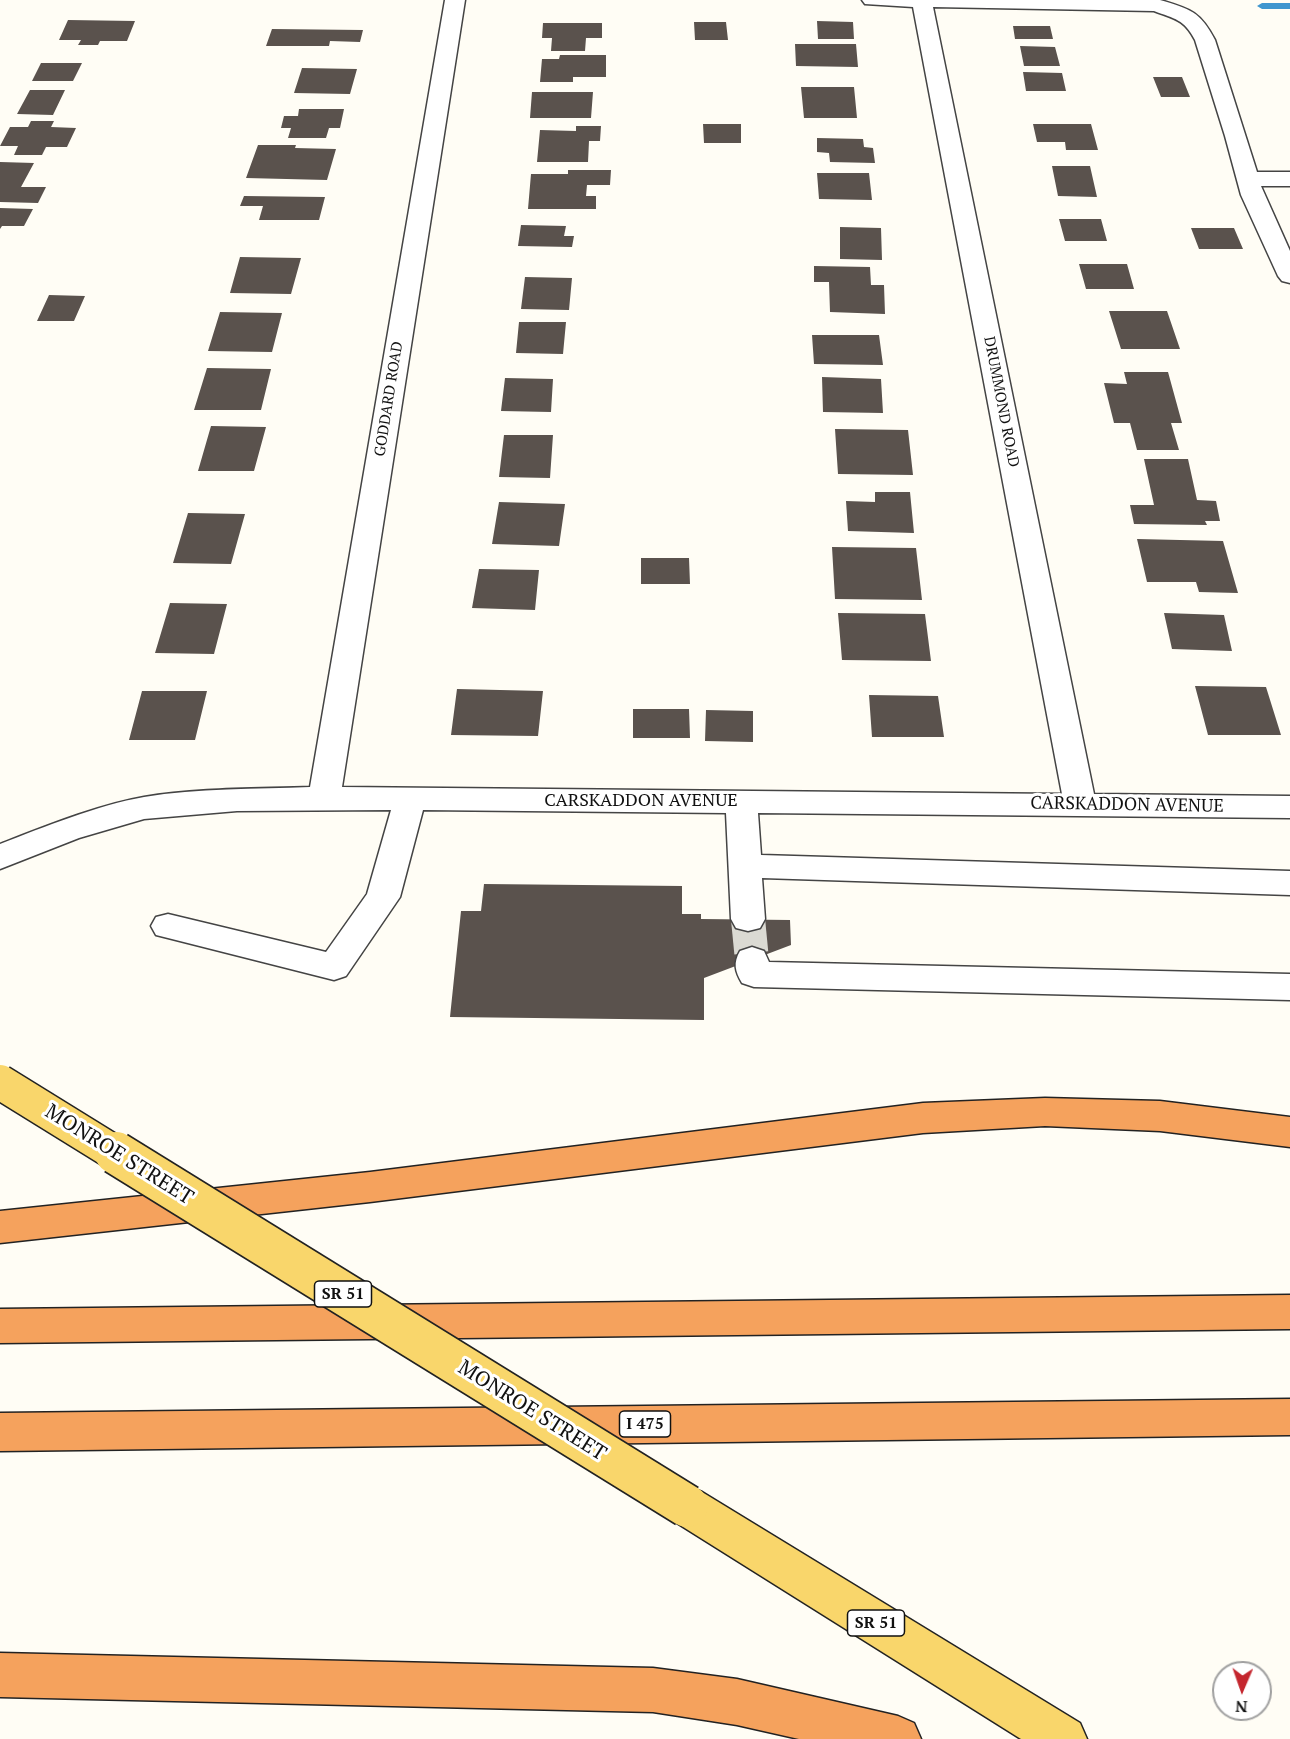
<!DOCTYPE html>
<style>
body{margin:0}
#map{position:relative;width:1290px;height:1739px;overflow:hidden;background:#fffdf5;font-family:"PT Serif",serif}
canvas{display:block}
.north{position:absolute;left:1212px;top:1661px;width:60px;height:60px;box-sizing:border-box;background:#fff;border:2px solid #a0a0a0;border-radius:50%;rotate:182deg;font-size:16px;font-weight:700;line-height:24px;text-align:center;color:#111}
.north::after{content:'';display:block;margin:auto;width:21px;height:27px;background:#c4262e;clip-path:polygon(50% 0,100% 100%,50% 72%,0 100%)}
</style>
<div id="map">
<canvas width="1290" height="1739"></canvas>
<div class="north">N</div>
</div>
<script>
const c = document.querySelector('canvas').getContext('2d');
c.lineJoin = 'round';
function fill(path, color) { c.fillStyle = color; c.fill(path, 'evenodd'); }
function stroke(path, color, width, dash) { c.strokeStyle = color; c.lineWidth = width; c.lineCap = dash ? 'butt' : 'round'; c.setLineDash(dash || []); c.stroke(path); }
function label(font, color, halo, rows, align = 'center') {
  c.font = font + ' "PT Serif",serif'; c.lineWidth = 6; c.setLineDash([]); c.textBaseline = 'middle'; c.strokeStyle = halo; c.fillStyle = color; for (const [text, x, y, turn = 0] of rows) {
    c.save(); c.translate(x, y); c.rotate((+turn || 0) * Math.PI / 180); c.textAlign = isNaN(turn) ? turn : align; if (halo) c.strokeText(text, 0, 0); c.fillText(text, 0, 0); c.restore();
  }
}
fill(new Path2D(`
 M1290,3V9H1262L1257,6L1262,3Z`), '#3f96cf');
fill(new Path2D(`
 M68,20L135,21L127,41H100L98,45H78L81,40H59Z
 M817,21L853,22L854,39H818Z
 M694,22H726L728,40H695Z
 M543,23H602V38H586L585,51H551L552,38H542Z
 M1013,26H1050L1053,39H1015Z
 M272,29L363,30L360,42L330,41L329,46H266Z
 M795,44H856L858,67L796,66Z
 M1020,46L1055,47L1060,66H1024Z
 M560,55H606V77H573V82H540L542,59H559Z
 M41,63H82L73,81H32Z
 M302,68L357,69L350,94L294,93Z
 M1023,72L1062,73L1066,91H1026Z
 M1153,77H1182L1190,97H1161Z
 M801,87H854L857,118H804Z
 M30,90H65L53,115L17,114Z
 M532,92H593L591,118H530Z
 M299,109H344L340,128H329L326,138H288L291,128H281L284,116H298Z
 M31,121H54L51,127L76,128L67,147H46L42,155H14L18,146H0L10,127H28Z
 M703,124H741V143H704Z
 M1033,124H1091L1098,150H1066L1065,142H1037Z
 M576,126H601L600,141H589L588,162H537L540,130L576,131Z
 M817,138L863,139L864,147L873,148L875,163L830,162L829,153L817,152Z
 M258,145H296L295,148L336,149L327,180L246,178Z
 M0,162L34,163L21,187H46L38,203L0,202Z
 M1052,166H1090L1097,197L1058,196Z
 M568,170H611L610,185H587L586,196H596V209H528L531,174H568Z
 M817,173H869L872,200L819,199Z
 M244,196L325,197L319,220H259L263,206H240Z
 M0,208L33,209L24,226H2L0,229Z
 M1059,219H1101L1107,241H1065Z
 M521,225L566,226L564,236H574L572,247L518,246Z
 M840,227L881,228L882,260L840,259Z
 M1191,228H1234L1243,249H1199Z
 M240,257L301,258L291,294L230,293Z
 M1079,264H1127L1134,289H1086Z
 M814,266L870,267L871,285H884L885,314L830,312L829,282H814Z
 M525,277L572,278L569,310L521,309Z
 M49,295L85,296L74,321H37Z
 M1109,311H1167L1180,349H1121Z
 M220,312L282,313L272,352L208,351Z
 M519,322H566L563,354L516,353Z
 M812,335H879L883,365L814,364Z
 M207,368L271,369L261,410H194Z
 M1124,372H1168L1182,423H1171L1179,450H1137L1130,423H1114L1104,383L1127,384Z
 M822,377L881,379L883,413L823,412Z
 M505,378L553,379L551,412L501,411Z
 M211,426L266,427L254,471H198Z
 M835,429L908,430L913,475L838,474Z
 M504,435H553L550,478L499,477Z
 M1144,459H1188L1197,500L1216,501L1220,521H1205L1207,525L1134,524L1130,505H1154Z
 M875,492H910L914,533L848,531L846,501L875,502Z
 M499,502L565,504L559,546L492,544Z
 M188,513L245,514L231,564L173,563Z
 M1137,539L1223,541L1238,593L1199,592L1196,582H1147Z
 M832,547L916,548L922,600L835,599Z
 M641,558H689L690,584H641Z
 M479,569L539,570L535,610L472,608Z
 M170,603L227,604L214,654L155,653Z
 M838,613L925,614L931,661L842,660Z
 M1164,613L1224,615L1232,651L1172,649Z
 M1195,686L1266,687L1281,735H1208Z
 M457,689L543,691L538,736L451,735Z
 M142,691H207L195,740H129Z
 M869,695L938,696L944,737H872Z
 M633,709H689L690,738H633Z
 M706,710L753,711V742L705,741Z
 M484,884L682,886V914H701V919L790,920L791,945L704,978V1020L450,1017L461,911H481Z`), '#5a524d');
stroke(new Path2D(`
 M748,919L752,960`), '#dbdad3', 34, [34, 16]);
const minor = new Path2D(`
 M445,0H465L342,787L1062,794L913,7L865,4L862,0H1160C1190,9 1200,11 1215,40L1257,172H1290V186H1261L1290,251V283L1282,281L1278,276L1241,195L1225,136L1195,40C1184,19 1175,19 1154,11L933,7L1094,794L1290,796V818L758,813L761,855L1290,871V895L762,878L765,919L760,928L748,931L736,928L731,919L726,813L423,810L400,897L346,976L334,980L168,938L156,935L151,926L156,917L168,914L326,952L367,894L391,810L237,811L144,819L79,838L0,869V844C44,827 98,805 144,797C197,788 257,789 310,787Z
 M752,947L764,951L769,962L1290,974V1000L754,987L742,983C735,971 733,963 740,951Z`);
const major = new Path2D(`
 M687,1486L702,1492L1080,1723L1087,1739H1021L672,1520L666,1506L672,1492Z`);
const highway = new Path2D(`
 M1045,1098L1160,1101L1290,1117V1147L1160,1131L1045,1126L923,1133L370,1202L0,1243V1211L370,1172L923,1103Z
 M1290,1295V1329L0,1343V1309Z
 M1290,1399V1435L0,1451V1413Z
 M0,1653L653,1668L737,1679L898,1716L914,1723L921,1739H799L737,1725L653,1712L0,1697Z`);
stroke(minor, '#444', 3);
stroke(major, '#222', 3);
stroke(highway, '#222', 3);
fill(minor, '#fff');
fill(major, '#f9d66b');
fill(highway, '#f5a25d');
const majorBridgeFar1 = new Path2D(`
 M0,1082L118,1155`);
const majorBridge = new Path2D(`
 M116,1153L687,1506`);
stroke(majorBridgeFar1, '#222', 37, []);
stroke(majorBridge, '#222', 45, []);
stroke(majorBridgeFar1, '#f9d66b', 34);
stroke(majorBridge, '#f9d66b', 42);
label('15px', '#111', '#fff', [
 ["GODDARD ROAD",389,399,-81],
 ["DRUMMOND ROAD",1001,402,79]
]);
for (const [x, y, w] of [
 [343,1294,57],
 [645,1424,51],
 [876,1623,57]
]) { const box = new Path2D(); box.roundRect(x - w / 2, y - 13, w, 26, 4.5); c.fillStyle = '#fff'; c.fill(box); stroke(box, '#111', 1.5); }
label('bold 16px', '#111', null, [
 ["SR 51",343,1294],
 ["I 475",645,1424],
 ["SR 51",876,1623]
]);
label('18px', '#111', '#fff', [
 ["CARSKADDON AVENUE",641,801],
 ["CARSKADDON AVENUE",1127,805,1]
]);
label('21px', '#111', '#fff', [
 ["MONROE STREET",119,1155,32],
 ["MONROE STREET",532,1411,32]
]);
</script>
